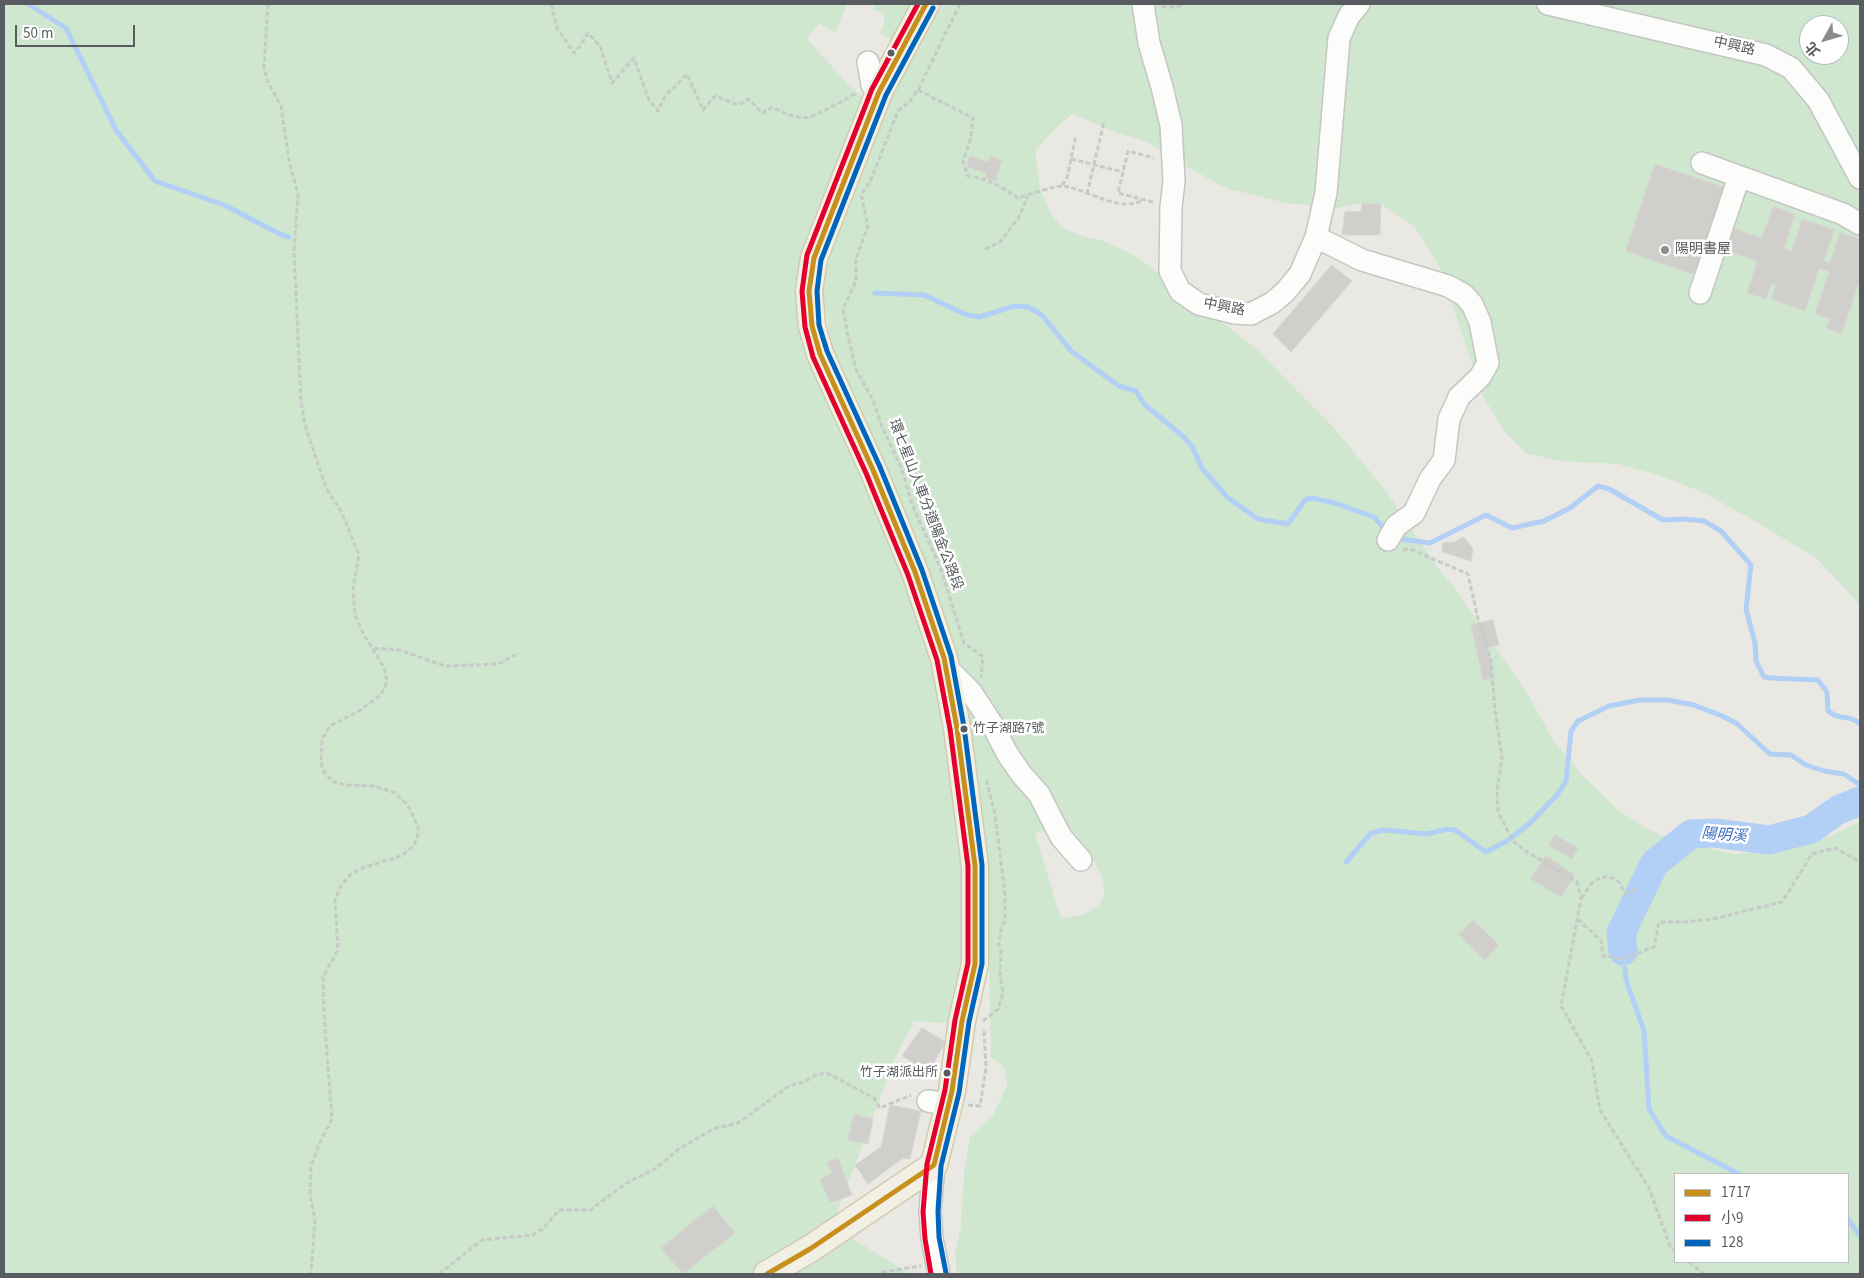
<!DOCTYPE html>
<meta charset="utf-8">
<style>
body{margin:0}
#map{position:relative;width:1864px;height:1278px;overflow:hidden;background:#e9e8e2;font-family:"Source Sans 3","Noto Sans TC",sans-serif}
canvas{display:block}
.frame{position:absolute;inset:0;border:5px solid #585b60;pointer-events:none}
.legend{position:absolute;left:1674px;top:1173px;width:175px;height:90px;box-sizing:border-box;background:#fff;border:1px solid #bcbdbf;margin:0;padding:6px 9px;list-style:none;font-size:15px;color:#585b60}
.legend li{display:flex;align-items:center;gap:10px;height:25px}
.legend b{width:25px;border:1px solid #bcbdbf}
.north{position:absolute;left:1799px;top:15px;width:50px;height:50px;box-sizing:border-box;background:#fff;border:1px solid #bcbdbf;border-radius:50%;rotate:231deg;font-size:14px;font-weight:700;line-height:20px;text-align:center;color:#585b60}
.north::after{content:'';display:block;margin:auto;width:18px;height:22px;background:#8b8c8e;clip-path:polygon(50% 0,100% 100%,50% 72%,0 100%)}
.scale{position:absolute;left:15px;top:25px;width:120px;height:22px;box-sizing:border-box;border:2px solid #585b60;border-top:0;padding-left:6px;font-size:15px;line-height:18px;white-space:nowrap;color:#585b60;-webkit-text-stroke:4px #fff;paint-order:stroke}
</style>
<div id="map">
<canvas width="1864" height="1278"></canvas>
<div class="frame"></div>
<ul class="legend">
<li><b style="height:6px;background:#c7901d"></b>1717</li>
<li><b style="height:6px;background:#e4002b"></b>小9</li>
<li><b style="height:6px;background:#0065bd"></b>128</li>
</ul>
<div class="north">北</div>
<div class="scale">50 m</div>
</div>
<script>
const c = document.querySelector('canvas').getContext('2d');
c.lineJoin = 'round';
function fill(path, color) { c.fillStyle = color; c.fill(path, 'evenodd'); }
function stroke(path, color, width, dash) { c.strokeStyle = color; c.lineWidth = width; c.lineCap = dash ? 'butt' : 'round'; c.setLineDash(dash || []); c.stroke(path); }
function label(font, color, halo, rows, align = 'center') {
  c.font = font + ' "Source Sans 3","Noto Sans TC",sans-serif'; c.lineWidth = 5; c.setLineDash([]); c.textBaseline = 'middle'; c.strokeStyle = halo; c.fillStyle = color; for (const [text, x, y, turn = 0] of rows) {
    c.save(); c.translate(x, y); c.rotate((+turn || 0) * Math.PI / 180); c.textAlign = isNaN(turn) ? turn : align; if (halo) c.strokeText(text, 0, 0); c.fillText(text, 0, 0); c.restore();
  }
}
fill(new Path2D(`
 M4,4H847L835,33L819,23L807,39L852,89L868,99L802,275L865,472L935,658L964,834L967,937L954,1019L945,1023L914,1021L895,1058L832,1226L910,1274H4Z
 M875,4H1860V607L1854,598L1816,558L1748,517L1700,491L1661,476L1618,464L1560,461L1526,453L1504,431L1483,396L1439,266L1415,227L1381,204L1362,203L1336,208L1286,203L1226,188L1182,164L1147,142L1118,133L1072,114L1055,129L1035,151L1040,189L1052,216L1063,228L1082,236L1104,241L1135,256L1161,275L1255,348L1334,428L1386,491L1437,567L1456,590L1527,693L1553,740L1584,777L1619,811L1651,831L1686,844L1735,854L1785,849L1828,837L1860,822V1274H957L955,1252L961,1227L964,1173L970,1137L993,1115L1007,1086L1005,1068L991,1057L988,899L984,852L927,570L887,468L835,363L822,289L831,251L843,216L886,109L915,52L880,33L885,24L883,13L873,9ZM1809,25H1839V55H1809ZM1067,826L1078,848L1086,847C1096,866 1118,894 1092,910C1083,916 1071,917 1061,919L1035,833ZM1675,1174H1848V1262H1675Z`), '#cfe6cf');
stroke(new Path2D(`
 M28,4L66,28L116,130L155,181L224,205L282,235L289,237
 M875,293L924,295L967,315L980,317L1014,306L1028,307L1042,315L1071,351L1119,386L1136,391L1144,404L1185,438L1193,448L1202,468L1227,497L1258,519L1288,524L1305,500L1312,498L1335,503L1374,517L1387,532
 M1396,537L1400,539L1430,543L1486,515L1512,528L1544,521L1570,508L1598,486L1609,489L1663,520L1683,519L1704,521L1721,531L1751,565L1746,609L1755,643L1756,661L1764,677C1782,680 1800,678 1818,680L1827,692L1828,711C1842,722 1848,713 1860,724
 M1346,862L1371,833L1384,830L1427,834L1447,829L1455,830L1486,852L1507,841L1530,823L1557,795L1566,781L1571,731L1578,721L1609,706L1640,700H1668L1694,705L1722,716L1736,723L1770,754L1791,755L1806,765L1824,771L1844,774L1860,785
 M1625,968L1626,980L1644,1031L1649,1109L1666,1136L1739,1174
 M1848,1219L1860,1236`), '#b2d0f6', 5);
stroke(new Path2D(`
 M1623,951L1621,933L1654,864L1691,834L1715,833L1769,840L1811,829L1838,810L1860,801`), '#b2d0f6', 29);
const building = new Path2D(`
 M970,156L988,162L990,156L1002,160L996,181L985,178L986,173L967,167Z
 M1655,164L1724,187L1713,222L1762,238L1773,206L1795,214L1784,248L1792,251L1802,219L1834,230L1824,261L1830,263L1840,232L1860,239V279L1842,334L1826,328L1830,319L1815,314L1829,272L1819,268L1805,311L1771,299L1776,284L1772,283L1766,299L1747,293L1757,261L1706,244L1695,275L1626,251Z
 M1362,203L1381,204L1380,235H1342L1345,212L1361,211Z
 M1332,265L1352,281L1291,352L1273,334Z
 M1464,537L1473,549L1471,561L1442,552L1443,543L1454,542Z
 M1493,620L1499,645L1487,648L1494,678L1483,680L1471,625Z
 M1555,835L1578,848L1572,859L1549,846Z
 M1546,856L1575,875L1561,897L1531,879Z
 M1473,920L1499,945L1485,960L1459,935Z
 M922,1028L946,1042L928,1072L902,1056Z
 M890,1105L921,1111L910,1159L903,1158L868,1184L855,1165L881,1147Z
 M854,1114L873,1119L868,1144L848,1140Z
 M838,1158L852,1195L830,1203L820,1179L832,1173L827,1163Z
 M713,1206L735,1233L683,1274L661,1248Z`);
fill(building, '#d0cfcc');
stroke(building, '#d8d7d1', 1);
const minor = new Path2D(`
 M1143,4L1149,43L1162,87L1171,125L1174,181L1171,207L1170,271L1180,291L1199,304L1235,313L1251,314L1272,303L1285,292L1300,274L1316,237L1326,193L1339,38L1349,16L1359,4
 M1548,4L1766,55L1791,68L1818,100L1860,178
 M868,62L872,85L879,92
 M1702,163L1843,214L1860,224
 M1316,237L1362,260L1448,286L1464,295L1472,304L1480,322L1488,363L1480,377L1459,397L1456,404L1449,419L1444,460L1430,479L1414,513L1396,526L1388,540
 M1700,293L1739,177
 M946,667L971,692L992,724L1008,755L1022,775L1039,794L1061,837L1081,860
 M928,1101L949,1104
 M934,1165L930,1211L932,1238L939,1274`);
const major = new Path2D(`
 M767,1274L810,1249L934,1165L952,1091L962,1021L975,964V866L957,728L944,658L915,572L873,470L820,354L812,326L809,291L814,258L879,92L926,4`);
stroke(minor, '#c5c6c4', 24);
stroke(major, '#d1ccaf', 29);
stroke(new Path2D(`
 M268,4L264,68L268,82L281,106L289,160L298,195L294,251L301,401L305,425L326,488L342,513L359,555L353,589L355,615L364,635L384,667L387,682L381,695L359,711L330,726L322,739L321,754L322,769L333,782L347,785L374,786L395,793L407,804L414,817L419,831L414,846L401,856L362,868L351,874L340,887L335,900L338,950L323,977L324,1015L332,1119L320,1142L311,1167L310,1195L315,1219L311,1274
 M551,4L557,28L574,53L581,45L588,33L600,46L612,83L634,58L649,100L658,111L665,96L687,74L703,110L715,96L738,105L749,99L762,113L773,107C781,112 793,117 803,118C813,119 847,98 857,93
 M960,4L918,90L910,101L898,111L870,182L861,194L868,226L856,258V281L843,309L848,336L856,370L873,400L882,427L901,467L912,504L941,569L964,643L983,657L981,677
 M1162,6L1164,7H1179L1182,4
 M918,90L973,118L971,137L963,162L968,176C990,179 1000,186 1018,198C1028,195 1056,185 1064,186C1089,190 1119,213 1143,200
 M1071,159L1123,172
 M1062,185L1067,178L1076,135
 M1087,194L1104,122
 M1153,202L1118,193L1128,151L1154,158
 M985,249L1000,242L1019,217L1028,196
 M1403,550L1410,549L1468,574L1478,619L1491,661L1495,710L1502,758L1497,790L1498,812L1513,841L1527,852L1577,882L1581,899L1561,1006L1592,1061L1600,1110L1649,1188L1670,1246L1675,1251
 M374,648L400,650L445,666L498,664L519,653
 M1582,898C1585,893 1589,885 1594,881C1605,873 1621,877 1623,891L1626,893L1638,889
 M1578,919L1601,941L1603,956L1623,959L1654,947L1659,922H1684L1713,919L1782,902L1812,854L1835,848L1857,860L1860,858
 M983,1021L998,1009L1003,993L1000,974L1001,951L999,944L1001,928L1005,921V895L995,814L986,779
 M968,1105L980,1106L986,1067L984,1030H982
 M1689,1262L1704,1274
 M882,1272L921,1266
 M439,1274L482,1240L532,1235L543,1229L559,1210H590L625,1184L655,1169L679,1149L713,1129L738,1123L789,1086L804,1082L816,1075L827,1073L874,1098L880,1108L911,1095`), '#c6cbc8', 3, [5, 2.5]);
stroke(minor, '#fcfcfb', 21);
stroke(major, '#f2f0e5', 26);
stroke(new Path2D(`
 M767,1274L810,1249L934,1165L952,1091L962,1021L975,964V866L957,728L944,658L915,572L873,470L820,354L812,326L809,291L814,258L879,92L926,4`), '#c7901d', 5);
stroke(new Path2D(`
 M918,4L872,89L807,255L802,291L805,327L813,357L866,473L908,575L937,660L950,729L968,866V963L955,1020L945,1090L927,1164L923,1212L925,1239L931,1274`), '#e4002b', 5);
stroke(new Path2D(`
 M933,8L886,95L821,260L817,291L819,325L827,351L880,467L922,570L951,656L964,727L982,865V964L969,1022L959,1093L941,1166L938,1211L939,1237L946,1273`), '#0065bd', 5);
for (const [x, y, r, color] of [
 [891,53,4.5,"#585b60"],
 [1665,250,5,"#8b8c8e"],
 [964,729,4.5,"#585b60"],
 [947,1073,4.5,"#585b60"]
]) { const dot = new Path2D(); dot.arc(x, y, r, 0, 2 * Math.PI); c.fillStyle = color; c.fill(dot); stroke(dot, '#fff', 2); }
label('13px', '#585b60', '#fff', [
 ["竹子湖路7號",973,729],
 ["竹子湖派出所",938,1073,"right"]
], 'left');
label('14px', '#585b60', '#fff', [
 ["中興路",1734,47,13],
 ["中興路",1224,308,11],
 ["環七星山人車分道陽金公路段",925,505,69]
]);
label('14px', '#585b60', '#fff', [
 ["陽明書屋",1675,250]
], 'left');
label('italic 15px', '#3d6dc3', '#fff', [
 ["陽明溪",1724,836,4]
]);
</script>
